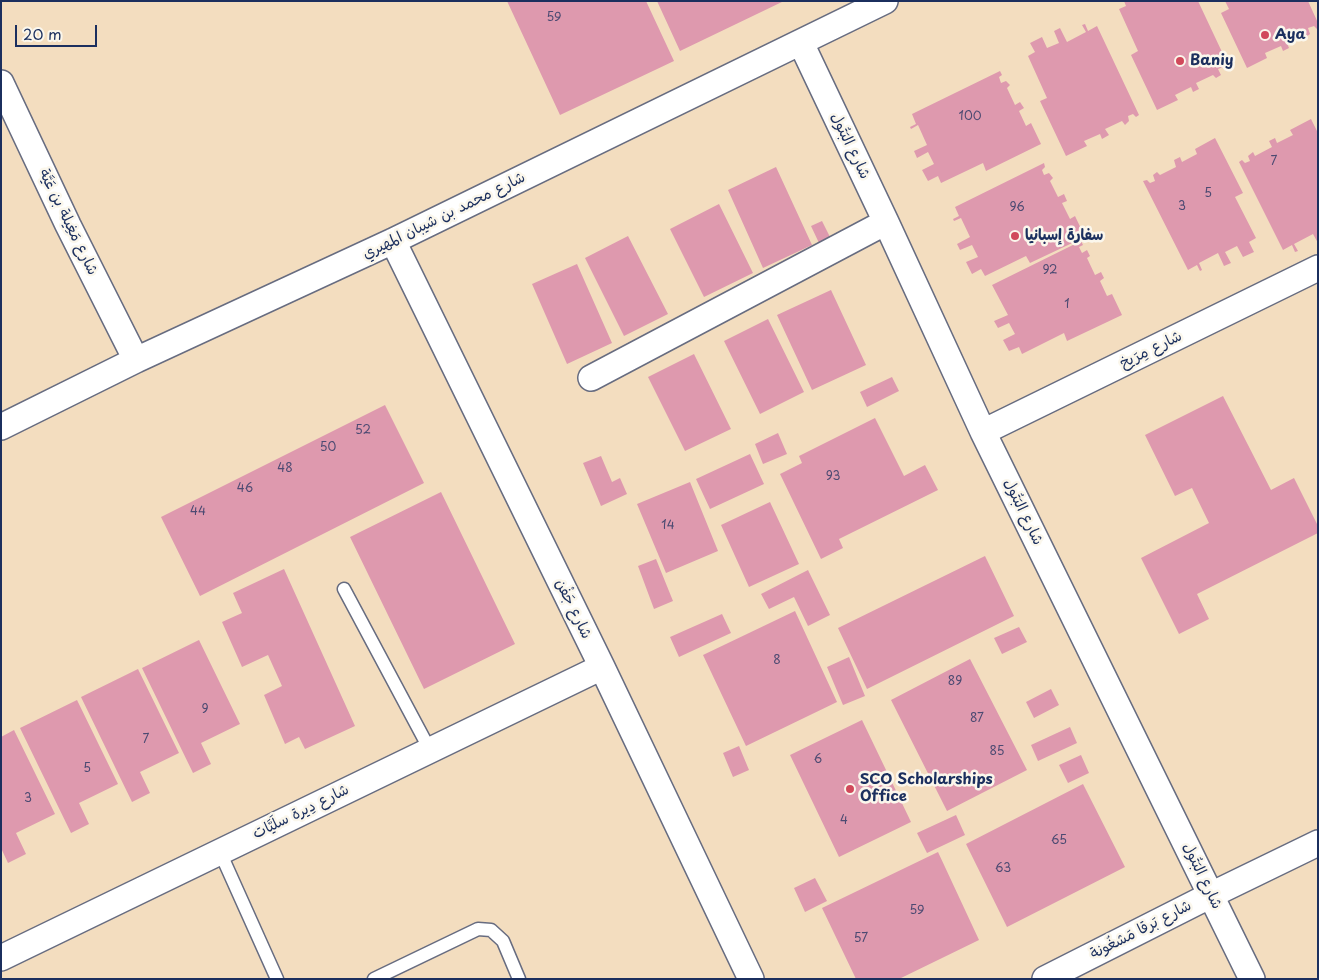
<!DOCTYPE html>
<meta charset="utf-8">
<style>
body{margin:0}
#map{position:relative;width:1319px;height:980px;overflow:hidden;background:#f3ddbf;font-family:"Playpen Sans",sans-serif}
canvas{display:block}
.frame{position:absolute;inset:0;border:2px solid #1b2f5e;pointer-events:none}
.scale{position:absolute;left:15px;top:25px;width:82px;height:22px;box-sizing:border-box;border:2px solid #1b2f5e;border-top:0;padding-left:6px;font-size:15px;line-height:18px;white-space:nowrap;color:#1b2f5e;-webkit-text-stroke:4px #fbf7ec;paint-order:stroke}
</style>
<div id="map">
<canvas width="1319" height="980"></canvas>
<div class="frame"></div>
<div class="scale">20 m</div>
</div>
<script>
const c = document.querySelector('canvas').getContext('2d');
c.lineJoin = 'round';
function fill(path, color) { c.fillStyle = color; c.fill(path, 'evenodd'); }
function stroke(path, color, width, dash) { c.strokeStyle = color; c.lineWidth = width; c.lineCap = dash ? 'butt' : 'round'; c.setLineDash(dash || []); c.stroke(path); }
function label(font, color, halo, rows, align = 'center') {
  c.font = font + ' "Playpen Sans","Playpen Sans Arabic",sans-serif'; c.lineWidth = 5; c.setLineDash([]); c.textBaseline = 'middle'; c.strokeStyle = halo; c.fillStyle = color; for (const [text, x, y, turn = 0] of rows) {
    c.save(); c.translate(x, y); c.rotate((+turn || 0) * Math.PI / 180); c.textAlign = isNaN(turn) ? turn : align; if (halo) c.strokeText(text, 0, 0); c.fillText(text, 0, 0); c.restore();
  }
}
fill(new Path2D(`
 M507,1H646L674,61L560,115Z
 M657,1H784L680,51Z
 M1124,1H1138V2L1140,1H1198L1230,69L1226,71L1223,67L1218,69L1221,75L1216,78L1213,75L1196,83L1199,89L1193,92L1191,87L1175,95L1178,100L1157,110L1131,55L1138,51L1119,9L1126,6Z
 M1225,1H1308L1318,23V28L1317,29L1314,26L1308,28L1310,34L1306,37L1303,33L1286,41L1289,48L1283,51L1281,46L1265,53L1267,58L1247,68L1221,13L1229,9Z
 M1085,24L1088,31L1097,26L1139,115L1136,117L1133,114L1128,116L1129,121L1125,125L1122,121L1105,129L1109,135L1102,139L1100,134L1084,141L1087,146L1066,156L1040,101L1047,98L1028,56L1035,52L1030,43L1042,37L1047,48L1059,43L1054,31L1060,28L1067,42L1086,32L1082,25Z
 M1000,71L1002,75L999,77L1001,83L1006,81L1010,85L1007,88L1015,105L1020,102L1024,108L1019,111L1026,126L1031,123L1041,144L986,171L983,163L941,183L938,176L928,181L922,170L934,164L928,152L917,158L914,151L927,145L918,125L911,129L910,127L916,124L912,114Z
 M1311,119L1318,133V243L1313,234L1294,244L1298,251L1295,252L1292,245L1283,250L1239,162L1242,160L1245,163L1250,161L1248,156L1253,152L1255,156L1272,147L1269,141L1275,138L1277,143L1293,135L1290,130Z
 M1215,138L1243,193L1235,197L1256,238L1249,242L1254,252L1243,257L1237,246L1225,252L1231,263L1224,266L1218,253L1199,263L1202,270L1200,271L1197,265L1188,270L1143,181L1147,180L1150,183L1155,181L1153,175L1157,172L1160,175L1176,167L1174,160L1180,157L1182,162L1197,154L1195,149Z
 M1044,163L1045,167L1042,170L1044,175L1049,173L1053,178L1050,181L1058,197L1064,194L1067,201L1062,203L1070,219L1075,216L1085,237L1030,263L1026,256L985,276L981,269L972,274L966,262L978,257L972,245L960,250L957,244L970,237L961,218L954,221L953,219L959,216L955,207Z
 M776,167L812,245L763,268L728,190Z
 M719,204L753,273L704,297L670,229Z
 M822,221L830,237L819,243L811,226Z
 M628,236L668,314L624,336L585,258Z
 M1081,241L1083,245L1079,247L1082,253L1087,250L1090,256L1087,258L1095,275L1101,272L1104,278L1100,281L1107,296L1112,294L1122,315L1067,341L1064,333L1022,354L1019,347L1009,351L1003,340L1015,334L1009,323L998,328L994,321L1008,315L992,285Z
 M577,264L612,343L567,364L532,284Z
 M831,290L866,365L812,390L777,315Z
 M768,319L804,392L760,414L724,341Z
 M694,354L731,429L685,451L648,377Z
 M892,377L899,391L867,407L860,392Z
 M1223,396L1271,490L1294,478L1318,526V533L1197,594L1209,619L1179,634L1141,558L1209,523L1192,488L1175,496L1145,435Z
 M385,405L424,483L200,596L161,517Z
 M875,418L904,476L925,465L938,490L839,539L843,548L821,559L780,474L802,463L799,456Z
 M778,433L787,454L763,464L755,444Z
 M750,454L764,484L710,509L696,479Z
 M601,456L612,482L620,478L627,494L601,506L583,463Z
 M690,482L718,551L666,573L637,504Z
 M441,492L515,644L424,689L350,537Z
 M770,502L799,564L749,587L721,525Z
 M985,556L1014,616L867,689L838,628Z
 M656,559L673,601L654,609L638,566Z
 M284,569L355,726L305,749L299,737L285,744L264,695L282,686L268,655L242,667L222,622L242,613L233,593Z
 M808,570L830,615L808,626L794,597L769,609L761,594Z
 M795,611L837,702L746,746L703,655Z
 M722,614L731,633L679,657L670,637Z
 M1019,627L1027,642L1002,654L994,638Z
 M199,640L240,724L201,743L211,764L193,773L142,668Z
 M849,657L865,696L843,705L827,667Z
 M970,659L1027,770L947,811L891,700Z
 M138,669L179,753L140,772L150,793L132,802L81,697Z
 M1051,689L1059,705L1034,718L1026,702Z
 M77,700L118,784L79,803L89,824L71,833L20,728Z
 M862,720L911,822L839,857L790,755Z
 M1070,727L1077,743L1038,761L1031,745Z
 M14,730L55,814L16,833L26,854L8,863L1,848V737Z
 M739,746L749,770L733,777L723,753Z
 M1081,755L1089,773L1068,783L1059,765Z
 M1083,784L1125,867L1007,927L966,844Z
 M956,815L965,835L927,853L917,833Z
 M938,852L979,940L899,979H856L822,908Z
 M815,878L827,901L805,912L794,888Z`), '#de99ae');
const service = new Path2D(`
 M344,589L430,750
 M220,852L277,979
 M374,979L478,929L491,930L503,941L519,979`);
const minor = new Path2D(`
 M801,43L886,222L983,432L1252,979
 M1,83L68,225L136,360
 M393,241L602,667L751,979
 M591,378L886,222
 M1,427L136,360L393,241L885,1
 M983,432L1318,268
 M1,958L602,667
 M1045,979L1211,895L1318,843`);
stroke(service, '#676c80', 15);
stroke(minor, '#676c80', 28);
stroke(service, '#fff', 12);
stroke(minor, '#fff', 25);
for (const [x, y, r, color] of [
 [1265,35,5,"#d1495b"],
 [1180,61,5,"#d1495b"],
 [1015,236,5,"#d1495b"],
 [850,789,5,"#d1495b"]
]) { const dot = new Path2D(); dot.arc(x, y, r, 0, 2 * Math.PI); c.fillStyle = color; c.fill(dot); stroke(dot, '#fbf7ec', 2); }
label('12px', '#4c4a72', null, [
 ["59",554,18],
 ["100",970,117],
 ["7",1274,162],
 ["5",1208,194],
 ["3",1182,207],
 ["96",1017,208],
 ["92",1050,271],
 ["1",1067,305],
 ["52",363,431],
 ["50",328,448],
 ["48",285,469],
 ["93",833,477],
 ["46",245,489],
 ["44",198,512],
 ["14",668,526],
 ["8",777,661],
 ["89",955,682],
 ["9",205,710],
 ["87",977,719],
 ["7",146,740],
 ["85",997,752],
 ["6",818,760],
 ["5",87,769],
 ["3",28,799],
 ["4",844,821],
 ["65",1059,841],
 ["63",1003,869],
 ["59",917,911],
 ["57",861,939]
]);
label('bold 15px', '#1b2f5e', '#fbf7ec', [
 ["Aya",1275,35],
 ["Baniy",1190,61],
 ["سفارة إسبانيا",1025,236],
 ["SCO Scholarships",860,780],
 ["Office",860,797]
], 'left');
label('15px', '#1b2f5e', '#fbf7ec', [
 ["شارع البَتُول",850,146,64],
 ["شارع محمد بن شيبان المهيري",444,216,-26],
 ["شارع مَغِيلة بن عَيَّة",68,222,64],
 ["شارع مِرَيخ",1151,350,-26],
 ["شارع البَتُول",1023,512,64],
 ["شارع جَفْن",573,609,64],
 ["شارع دِيرة سلَيَّات",301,812,-26],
 ["شارع البَتُول",1202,876,64],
 ["شارع بَرقا مَشغُونة",1141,930,-27]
]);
</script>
